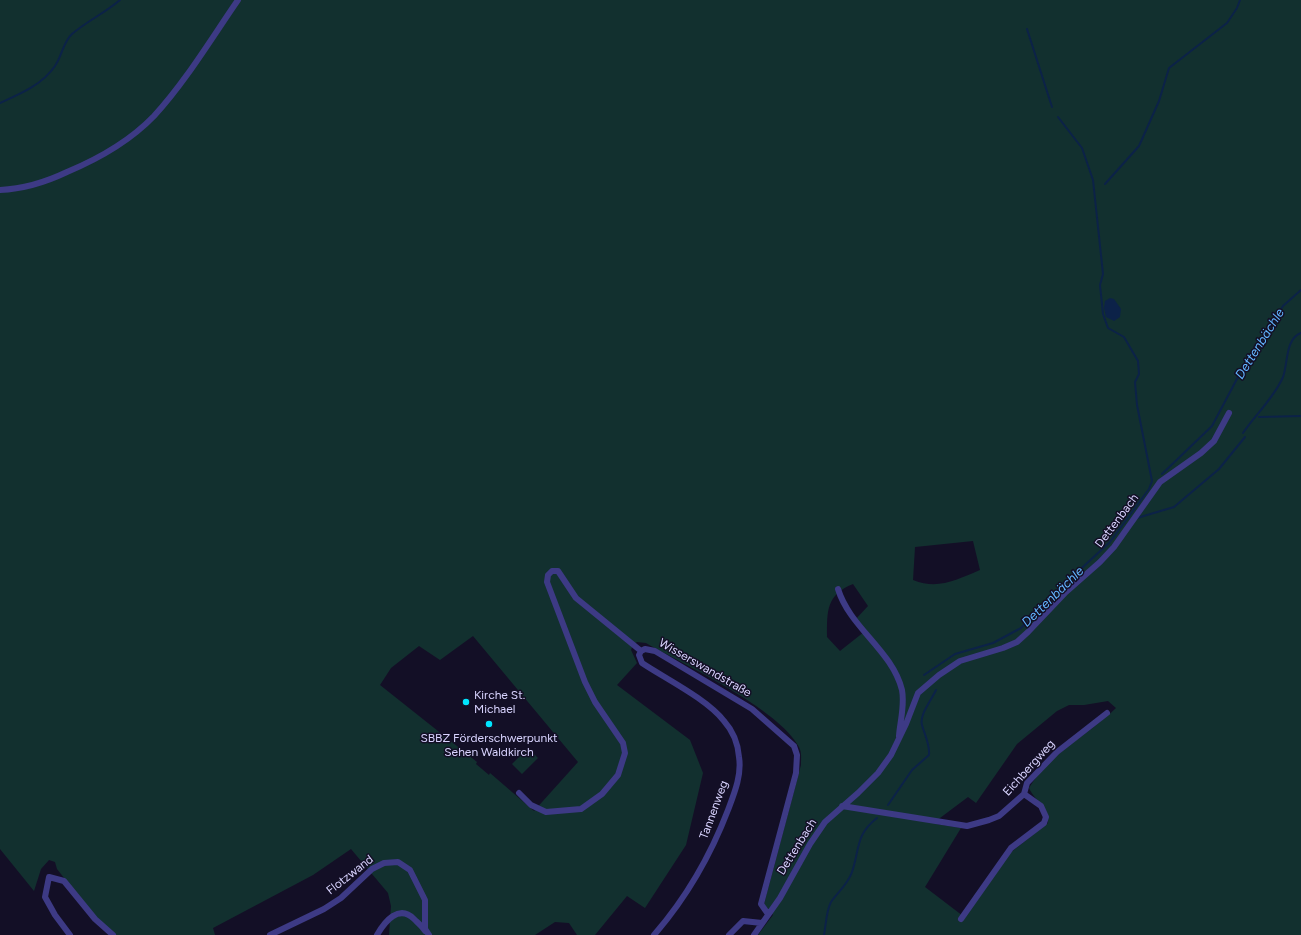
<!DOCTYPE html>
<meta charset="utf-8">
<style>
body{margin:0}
canvas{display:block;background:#130f26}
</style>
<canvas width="1301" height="935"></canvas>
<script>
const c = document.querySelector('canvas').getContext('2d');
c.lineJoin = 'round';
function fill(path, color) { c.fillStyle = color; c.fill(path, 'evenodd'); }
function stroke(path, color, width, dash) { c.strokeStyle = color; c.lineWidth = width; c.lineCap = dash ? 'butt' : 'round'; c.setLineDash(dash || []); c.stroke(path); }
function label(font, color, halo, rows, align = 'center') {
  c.font = font + ' Figtree,sans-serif'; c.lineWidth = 3; c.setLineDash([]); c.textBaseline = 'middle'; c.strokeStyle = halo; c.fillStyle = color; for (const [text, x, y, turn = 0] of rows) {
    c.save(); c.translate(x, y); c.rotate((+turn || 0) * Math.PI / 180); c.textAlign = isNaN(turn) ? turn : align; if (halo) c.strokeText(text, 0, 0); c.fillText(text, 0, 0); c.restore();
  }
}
fill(new Path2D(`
 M0,0H1301V935H758L773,915L764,904L801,765C801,758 802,753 799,747C779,709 685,665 646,643L637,642L633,645L631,650L637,663L617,685L690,740L703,773L686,845L645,908L627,896L595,935H577L569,923L555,922L535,935H389L391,906L388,893L351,849L313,875L213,928L215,935H113L103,927L57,869L55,862L49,860L41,869L34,891L0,849ZM973,541L980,570C956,580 938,590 913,580L915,547ZM853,584L868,606L855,620L864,632L840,651L827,637C827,611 826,595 853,584ZM473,636L578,762L534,811L490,773L489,775L476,764L477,762L380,685L391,668L419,646L440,660ZM1108,701L1116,708C1087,736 1050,753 1029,788C1035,802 1050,806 1048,823L1010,853L963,916L925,887L961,828L936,824V821L968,797L976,803L1017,744L1057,711L1069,705H1084Z
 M528,748L538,758L522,774L512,764Z`), '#12302f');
fill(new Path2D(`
 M1110,298L1114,299L1121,309L1120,317L1114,321L1106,317L1104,308L1105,301Z`), '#0c2248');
stroke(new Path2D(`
 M1027,29L1052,107
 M0,103C20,94 42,85 55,66C62,56 63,42 72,34C87,21 105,13 120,0
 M1105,184L1139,146L1159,101L1169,68L1227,23L1237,8L1240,0
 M1259,417L1301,416
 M1243,433C1255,415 1274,398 1283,377C1288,364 1285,339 1301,333
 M1162,474L1212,426L1247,360L1255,353L1283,306L1301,290
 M1137,518L1174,507L1219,469L1245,437
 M924,675L955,654L993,643L1021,628L1059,589L1110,542L1149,489L1152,481L1137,405L1135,382L1139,374L1138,361L1124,337L1108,328L1103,314L1100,285L1103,274L1093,180L1082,148L1058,117
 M888,805L912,770L929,755C930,744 925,736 922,725C919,715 932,699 936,690
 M824,935C826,925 826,911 831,902C838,892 848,884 852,872C860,849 855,835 877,818`), '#0c2248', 2);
stroke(new Path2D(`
 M0,190C23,189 46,182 67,172C98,159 130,141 154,116C186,81 211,39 238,0
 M838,589C850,628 892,650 902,690C905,706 900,721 899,736
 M641,651L645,649L655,651L752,709L794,746L797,755L796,773L761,904L768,914
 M641,651L639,655L642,663C666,679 707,699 724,721C733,731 738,744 739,757C742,775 734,794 728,810C710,857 687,897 654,935
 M519,793L531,805L546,812L581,809L602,794L618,775L625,753L623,743L595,702L585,682L547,582L548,575L552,571H558L576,598L641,651
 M842,806L967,826L989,820L999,816L1024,794L1027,783L1057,752L1107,713
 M961,919L1011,848L1044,823L1046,817L1041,806L1024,794
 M70,935L55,915L45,897L49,877L64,881L95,919L113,935
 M270,935L324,909L341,898L372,869L384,863L398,862L410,870L425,900V929L429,935
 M377,935C385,921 399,904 414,919C418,923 423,927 425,931
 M729,935L743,921L762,923
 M754,935L780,898L810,844L825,822L858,793L878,773L891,755L906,724L918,693L939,675L960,661L1003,648L1017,642L1028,632L1066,592L1100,562L1114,547L1160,482L1201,453L1214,441L1229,413`), '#3d3a85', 6);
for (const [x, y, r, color] of [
 [466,702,4,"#00e5ff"],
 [489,724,4,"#00e5ff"]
]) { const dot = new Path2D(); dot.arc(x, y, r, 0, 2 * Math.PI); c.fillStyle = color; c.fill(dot); stroke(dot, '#130f26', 1.5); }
label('12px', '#d9d4ff', '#130f26', [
 ["Dettenbach",1117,521,-53],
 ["Wisserswandstraße",705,668,30],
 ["Eichbergweg",1029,768,-48],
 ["Tannenweg",714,810,-70],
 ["Dettenbach",797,847,-58],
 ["Flotzwand",350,875,-38]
]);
label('12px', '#d9d4ff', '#130f26', [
 ["Kirche St.",474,695],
 ["Michael",474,709],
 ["SBBZ Förderschwerpunkt",489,738,"center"],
 ["Sehen Waldkirch",489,752,"center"]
], 'left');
label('italic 13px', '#62b6ff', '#130f26', [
 ["Dettenbächle",1260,344,-58],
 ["Dettenbächle",1053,597,-44]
]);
</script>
